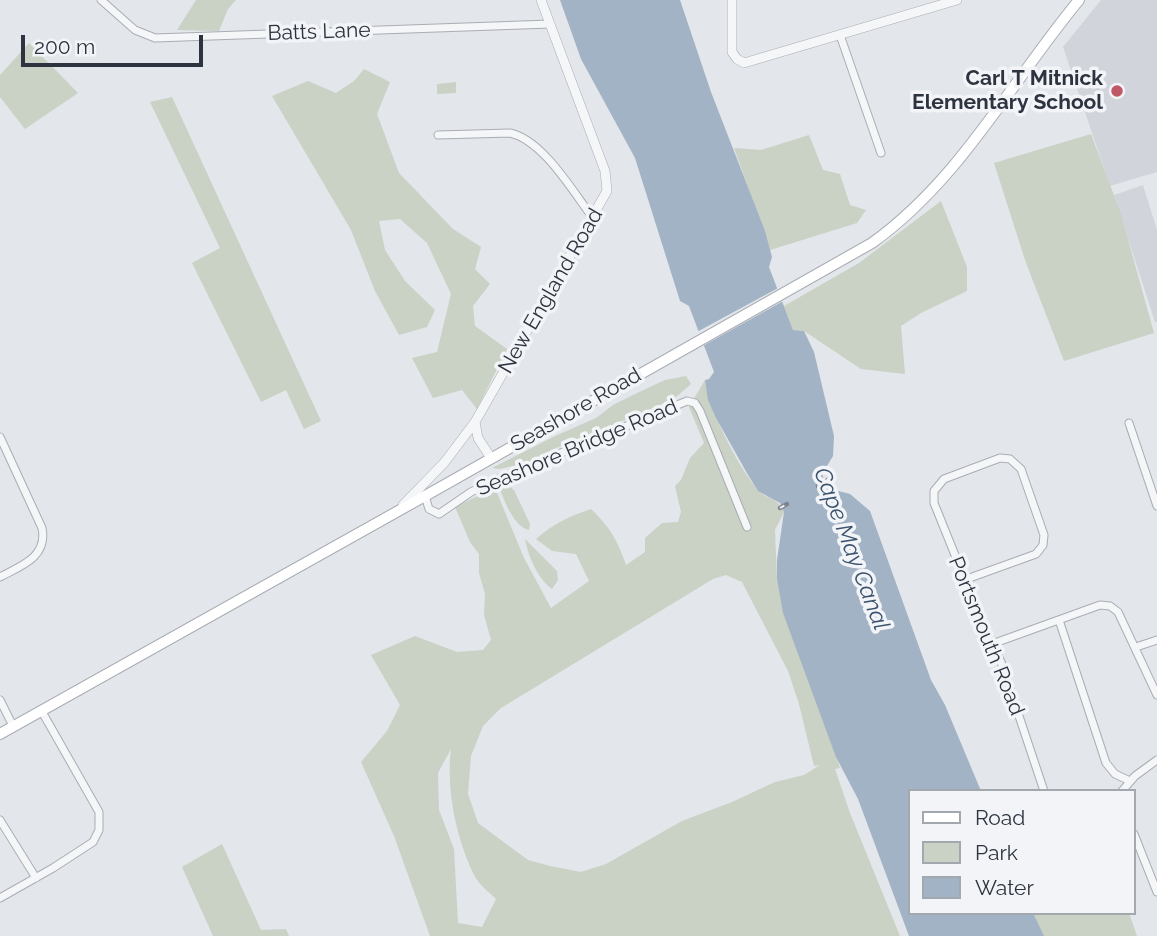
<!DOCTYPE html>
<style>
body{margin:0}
#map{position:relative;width:1157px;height:936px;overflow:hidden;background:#e3e6ea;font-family:Raleway,sans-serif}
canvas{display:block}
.legend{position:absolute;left:908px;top:789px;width:228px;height:126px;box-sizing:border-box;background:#f2f4f7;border:2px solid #a3a7ae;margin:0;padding:9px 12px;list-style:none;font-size:21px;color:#2d3440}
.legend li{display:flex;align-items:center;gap:14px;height:35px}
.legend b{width:35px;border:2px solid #a3a7ae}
.scale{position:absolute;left:21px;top:35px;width:182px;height:32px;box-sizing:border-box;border:4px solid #2d3440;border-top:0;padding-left:9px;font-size:21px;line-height:24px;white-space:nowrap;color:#2d3440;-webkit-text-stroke:5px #f2f4f7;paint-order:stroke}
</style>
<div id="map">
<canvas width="1157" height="936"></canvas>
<ul class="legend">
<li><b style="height:9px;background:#fff"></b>Road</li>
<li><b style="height:19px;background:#c9d2c5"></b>Park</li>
<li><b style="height:19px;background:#a2b3c5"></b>Water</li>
</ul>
<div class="scale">200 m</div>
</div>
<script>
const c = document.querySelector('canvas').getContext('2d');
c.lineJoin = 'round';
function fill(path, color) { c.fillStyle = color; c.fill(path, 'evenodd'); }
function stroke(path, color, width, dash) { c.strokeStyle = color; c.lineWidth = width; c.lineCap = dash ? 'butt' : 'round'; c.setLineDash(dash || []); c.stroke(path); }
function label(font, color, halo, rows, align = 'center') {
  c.font = font + ' Raleway,sans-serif'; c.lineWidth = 7; c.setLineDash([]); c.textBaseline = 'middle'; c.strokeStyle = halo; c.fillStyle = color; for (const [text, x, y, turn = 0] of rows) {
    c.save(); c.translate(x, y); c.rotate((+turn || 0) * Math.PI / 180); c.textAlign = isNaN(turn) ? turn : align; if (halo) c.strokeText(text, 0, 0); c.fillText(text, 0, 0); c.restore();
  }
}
fill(new Path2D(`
 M1101,0H1157V172L1110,186L1063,47Z
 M1143,185L1157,230V322H1155L1114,195Z`), '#d1d5db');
fill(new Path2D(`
 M196,0H236L228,9L219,31L177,30Z
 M29,43L78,93L25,129L0,97V75Z
 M364,69L390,82L377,114L399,173L453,229L481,247L475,269L490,284L473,306L475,326L507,349L477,409L462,390L433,398L412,358L437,352L451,294L427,243L400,219L379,221L385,250L405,281L435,310L427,327L399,335L375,291L351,230L272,96L308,81L336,93L354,81Z
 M456,82V93L437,94V84Z
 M172,97L321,421L304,429L286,390L261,402L192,263L220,248L150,102Z
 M1091,134L1121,214L1154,333L1064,361L1026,263L994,163Z
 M809,135L823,170L840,174L850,205L866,210L857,223L770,250L734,148L761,150Z
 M941,201L967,267V291L921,313L901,326L905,374L861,369L804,331L793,330L784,306L859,263Z
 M686,376L691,384L676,397L649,410L556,448L528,463L499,469L492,468L553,437L596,418L613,405L635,394L665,380Z
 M705,380C710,412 736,462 756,488C766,500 777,496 784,512L775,530L777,579L840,768L835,769L850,813L900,936H430L394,836L361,762L387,731L400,705L371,655L415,636L457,652L483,650L491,640L484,615L485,594L479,573V554L470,542L455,507L492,489L497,493L524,558L551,608L589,581L576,554L552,551L536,539C553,524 570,516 591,509C609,526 618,541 626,565L645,552V538L662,523L678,522L681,512L675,486L681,480L690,458L704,443L689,407ZM726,575L742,582L788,671L799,704L814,766L820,765L804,775L775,782L732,802L682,821L606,864L581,872L550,866L528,860L478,823L468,794L471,756L483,726L501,708L713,579ZM451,749C446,789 456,838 474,875C478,884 489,892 496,899L482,927L458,923L454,849L439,810L438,773Z
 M503,481L514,490L530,524L529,530C513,526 504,500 498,484Z
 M525,539L557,571L558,580L552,589C538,579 528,556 525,539Z
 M222,844L261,930L286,929L289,936H213L182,867Z
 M1028,913H1129L1137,936H1041Z`), '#c9d2c5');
fill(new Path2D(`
 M560,0H680L711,92L765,231L772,257L769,267L793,330L804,331L814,352L834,436L833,456L822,474L827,488L850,494L870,511L931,680L945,705L981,791H910V913H1033L1044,936H909L858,799L836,757L783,613L777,579V560L784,512L780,503L758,491L748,475L716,418L708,400L705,380L709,379L714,372L689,306L680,301L635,158L581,59Z`), '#a2b3c5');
fill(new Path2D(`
 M780,287L785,300L701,347L695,333Z`), '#e3e6ea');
const minor = new Path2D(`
 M101,0L135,30L155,38L550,24
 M840,35L881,153
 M438,135L510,133C543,140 573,192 593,218
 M1129,423L1157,506
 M0,437L42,528C48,557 21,566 0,577
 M425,496L429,509L439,514L471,492L498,479L687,401L695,403L700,411L747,527
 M964,580L1036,554L1043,545L1044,535L1021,469L1010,459L1000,458L944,479L934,491V503L984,627L1001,662L1044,791
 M1059,620L1106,763L1115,774L1130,781
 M992,644L1100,605L1110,606L1118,612L1157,695
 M1136,647L1157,640
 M0,700L13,726
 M1122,791L1135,776L1157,760
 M0,820L36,878
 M1134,834L1157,892
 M0,898L53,868L93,842L99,830V812L41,710`);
const tertiary = new Path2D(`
 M732,0V52L737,59L744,63L957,0
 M475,422L478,438L491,458
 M403,505L444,463L475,422L607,191L605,171L541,0`);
const secondary = new Path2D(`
 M0,734L425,496L872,243C960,180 1011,82 1079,0`);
stroke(minor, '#a9adb4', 9);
stroke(tertiary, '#a9adb4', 10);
stroke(secondary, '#a9adb4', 12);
stroke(minor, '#f5f6f8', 7);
stroke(tertiary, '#f5f6f8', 9);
stroke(secondary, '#fff', 10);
const rail = new Path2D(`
 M818,486L831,478
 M780,508L787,504`);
stroke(rail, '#7e8591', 4.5);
stroke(rail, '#f2f4f7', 2, [5]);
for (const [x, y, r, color] of [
 [1117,91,7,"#c05767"]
]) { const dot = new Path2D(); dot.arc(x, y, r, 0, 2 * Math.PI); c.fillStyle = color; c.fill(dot); stroke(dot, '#f2f4f7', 2.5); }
label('21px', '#2d3440', '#f2f4f7', [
 ["Batts Lane",319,32,-2],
 ["New England Road",551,291,-60],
 ["Seashore Road",576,410,-30],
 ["Seashore Bridge Road",577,448,-23],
 ["Portsmouth Road",986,636,68]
]);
label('bold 21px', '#2d3440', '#f2f4f7', [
 ["Carl T Mitnick",1103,79],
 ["Elementary School",1103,103]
], 'right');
label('italic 23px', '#3b536f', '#f2f4f7', [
 ["Cape May Canal",851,549,69]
]);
</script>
